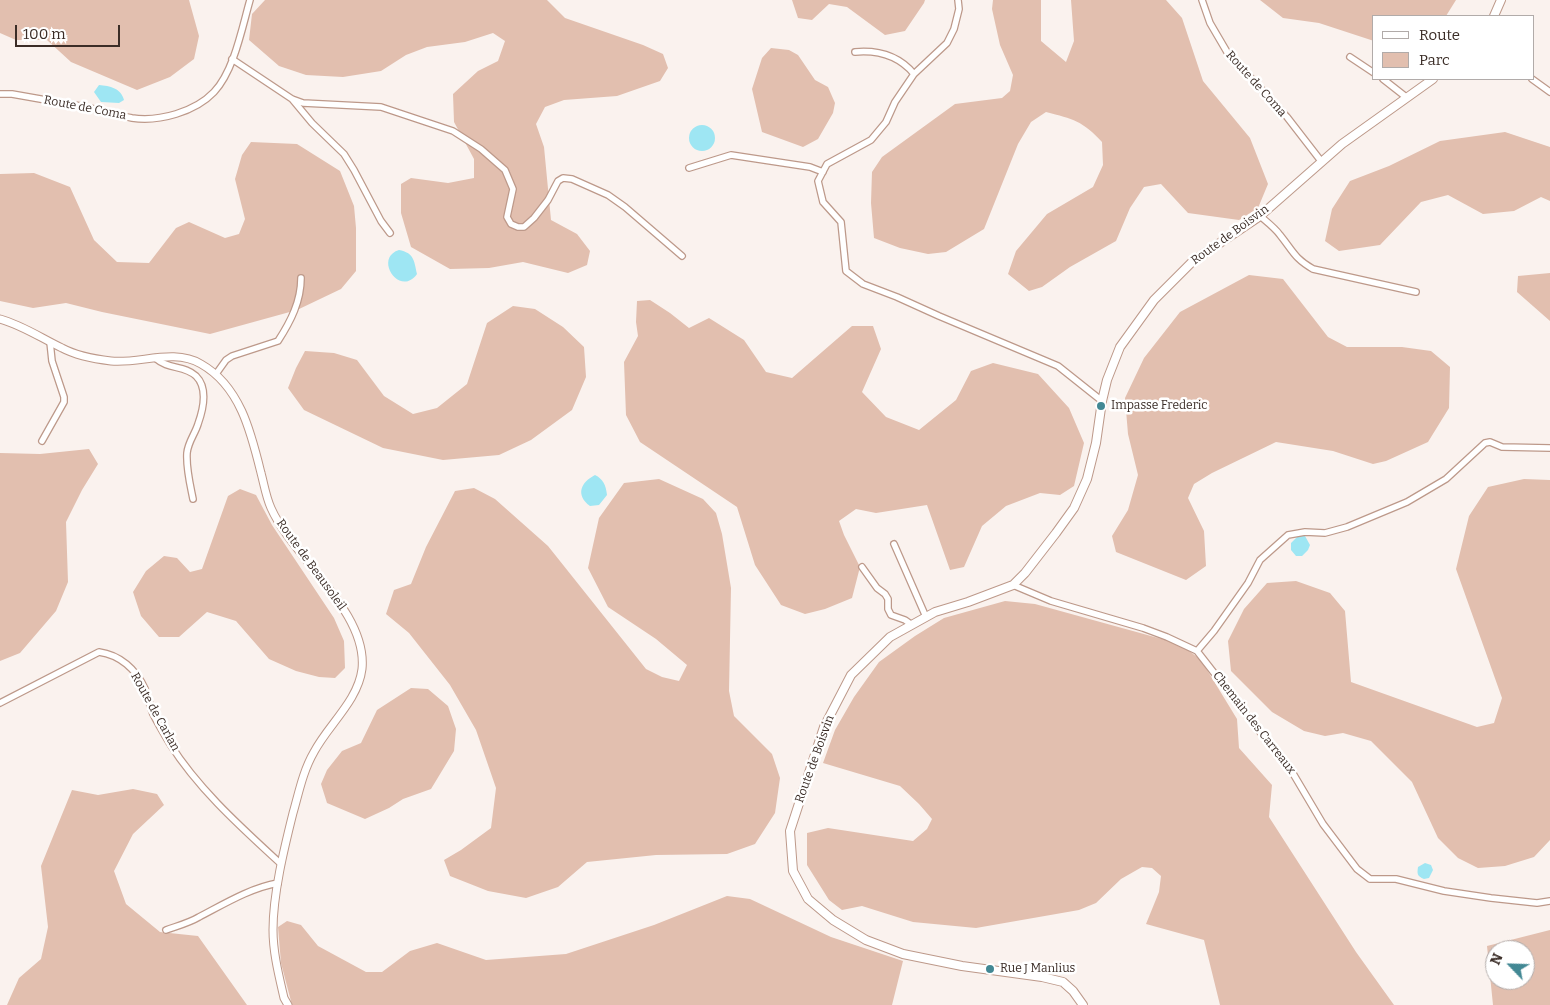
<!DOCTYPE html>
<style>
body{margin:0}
#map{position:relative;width:1550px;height:1005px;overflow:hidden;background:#faf2ee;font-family:Bitter,serif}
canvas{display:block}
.legend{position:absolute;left:1372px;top:15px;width:162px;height:65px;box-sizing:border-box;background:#fff;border:1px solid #b1aba9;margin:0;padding:6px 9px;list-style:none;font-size:15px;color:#3b2d27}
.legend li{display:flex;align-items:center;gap:10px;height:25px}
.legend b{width:25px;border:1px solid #b1aba9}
.north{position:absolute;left:1485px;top:940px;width:50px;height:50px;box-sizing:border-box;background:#fff;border:1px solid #b1aba9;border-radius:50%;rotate:294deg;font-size:14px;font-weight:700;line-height:20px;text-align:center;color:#3b2d27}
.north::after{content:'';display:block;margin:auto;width:18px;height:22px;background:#428894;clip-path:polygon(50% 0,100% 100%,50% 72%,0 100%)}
.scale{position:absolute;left:15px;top:25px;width:105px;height:22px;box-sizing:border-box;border:2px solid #3b2d27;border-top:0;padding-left:6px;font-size:15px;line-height:18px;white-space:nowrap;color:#3b2d27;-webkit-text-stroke:4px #fff;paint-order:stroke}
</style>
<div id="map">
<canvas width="1550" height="1005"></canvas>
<ul class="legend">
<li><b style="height:6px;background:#fff"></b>Route</li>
<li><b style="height:14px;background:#e2bfaf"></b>Parc</li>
</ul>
<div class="north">N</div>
<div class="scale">100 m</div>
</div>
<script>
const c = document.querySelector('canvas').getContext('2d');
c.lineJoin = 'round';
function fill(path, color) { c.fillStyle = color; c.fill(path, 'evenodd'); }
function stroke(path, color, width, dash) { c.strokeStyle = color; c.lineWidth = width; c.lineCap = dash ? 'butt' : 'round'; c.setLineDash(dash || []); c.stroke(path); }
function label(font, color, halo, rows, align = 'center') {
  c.font = font + ' Bitter,serif'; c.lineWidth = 5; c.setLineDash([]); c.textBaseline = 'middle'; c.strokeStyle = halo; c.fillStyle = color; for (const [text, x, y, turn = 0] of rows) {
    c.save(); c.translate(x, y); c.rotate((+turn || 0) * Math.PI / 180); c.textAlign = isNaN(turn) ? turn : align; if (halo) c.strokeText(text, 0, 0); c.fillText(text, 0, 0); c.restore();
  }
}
fill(new Path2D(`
 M0,0H189L199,36L194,59L170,77L137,90L71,62L47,40H16L0,33Z
 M265,0H547L565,18L643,45L663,54L668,68L660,81L617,96L564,100L545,107L536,124L544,147L551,220L577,234L590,251L587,265L568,273L523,262L489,268L450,269L411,247L401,213V184L411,178L448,183L474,178V159L454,122L453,94L478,71L498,61L505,41L493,33L465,42L427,47L406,55L381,71L343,77L306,75L279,66L249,40L252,14Z
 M792,0H925L924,3L905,31L885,35L847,7L829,4L812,20L798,18Z
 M993,0H1041V41L1066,62L1074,41L1071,0H1166L1182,18L1203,81L1250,138L1268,184L1258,208L1239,220L1188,213L1161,184L1144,187L1130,208L1116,241L1070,267L1042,287L1029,291L1008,274L1016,251L1047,214L1093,187L1103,165L1102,142C1083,121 1073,119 1046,112L1031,122L1018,144L984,229L946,252L928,254L900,248L874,238L871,203L872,172L882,157L955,104L1002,98L1010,91L1013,75L1000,45L992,9Z
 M1260,0H1456L1446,16H1374V41L1319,23L1283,18Z
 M771,48L789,50L798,55L815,80L828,87L835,103L833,113L818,139L803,147L762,132L752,89L762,58Z
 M1505,132L1550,147V201L1541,197L1514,211L1483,214L1448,195L1421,202L1380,245L1339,251L1325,241L1332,209L1350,181L1389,166L1440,141Z
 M251,142L297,144L340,171L354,206L356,228V271L341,289L297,310L210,334L102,312L66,303L33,308L0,301V174L34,173L70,187L94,240L117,262L149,263L176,228L189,222L225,238L239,234L245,219L235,179L242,155Z
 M1550,273V321L1517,292L1518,276Z
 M1249,275L1283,279L1328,337L1347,347H1402L1431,351L1450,367L1449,408L1428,442L1386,461L1373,464L1333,451L1276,442L1212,473L1194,484L1188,498L1204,531L1206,566L1186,580L1116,552L1112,536L1128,510L1138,475L1128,434L1125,398L1144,358L1180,312Z
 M650,300L670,313L689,328L709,318L744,340L766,372L792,378L852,326H873L881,349L862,392L886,417L919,430L956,400L971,371L993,363L1038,374L1069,408L1084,443L1074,486L1060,495L1040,493L1006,506L982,526L964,567L950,570L927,505L876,513L856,509L839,521L844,535L860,567L852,598L825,609L805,614L781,605L755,565L737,507L640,442L626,415L624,362L638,336L636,322L637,301Z
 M513,306L535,309L563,327L584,347L586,377L572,410L531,440L499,455L443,460L383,448L304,410L288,388L296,368L305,351L334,353L357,360L384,396L413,414L437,408L467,384L487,323Z
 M89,449L98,464L82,490L66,522L68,582L56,611L20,653L0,661V453L40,454Z
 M659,479L703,499L716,513L722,534L731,588L729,691L734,716L772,754L780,778L775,813L755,844L727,854L656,855L587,862L558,887L526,898L488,891L450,876L444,860L461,850L491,828L496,788L476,730L450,685L409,633L386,614L394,590L411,584L426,547L455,491L474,488L495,499L548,546L646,669L662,677L679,681L687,665L656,639L608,607L588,568L599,518L624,483Z
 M1524,479L1550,480V840L1534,857L1505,866L1478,868L1458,858L1438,838L1412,782L1371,741L1343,733L1325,736L1304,731L1272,712L1231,671L1228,641L1244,609L1267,583L1296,581L1330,593L1345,611L1351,682L1477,727L1494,723L1502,698L1456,569L1469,516L1488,487Z
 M240,489L256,495L272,525L334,618L344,641L345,668L335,678L319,677L296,671L269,659L236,621L207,612L179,637H159L141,616L133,592L146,571L164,556L177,558L190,572L202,569L228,496Z
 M1005,601L1035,604L1180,644L1201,660L1237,719L1239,748L1272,785L1269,817L1356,952L1394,1005H1220L1204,940L1146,924L1159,892L1161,876L1152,868L1142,867L1121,879L1096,903L1079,910L976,928L913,922L862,906L842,910L829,900L807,865V833L828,828L913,841L927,829L932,819L919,804L900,786L823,763L835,730L854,697L879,662L915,636L944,618Z
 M411,688L428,689L448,706L456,729L454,751L431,789L403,799L389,808L365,819L327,803L321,784L327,770L342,751L361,743L377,710Z
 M133,789L157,794L164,805L133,834L114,871L126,904L160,932L198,936L247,1005H7L19,978L41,959L48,927L41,866L72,790L98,795Z
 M727,896L750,899L831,937L903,961L892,1005H292L281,963L278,927L287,921L301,925L318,946L366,972H382L410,951L437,943L486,960L566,954L654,925Z
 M1550,930V1005H1493L1487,946ZM1495,950H1525V980H1495Z`), '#e2bfaf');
fill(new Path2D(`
 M99,85C110,86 121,88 124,100L119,103L101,102L94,92Z
 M689 138a13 13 0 1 1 26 0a13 13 0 1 1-26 0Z
 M399,250C414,253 414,260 417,274C400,298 373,258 399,250Z
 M595,475C603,479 606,485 607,495L599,505L590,506C575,495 581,482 595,475Z
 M1298,536H1305L1310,545L1308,550L1302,556H1296L1291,550V543Z
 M1425,863L1431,865L1433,870L1429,878L1424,879C1417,876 1417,874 1418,867Z`), '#9ee6f3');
const minor = new Path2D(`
 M958,0L959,9L954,29L947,43L914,74L895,102L886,122L871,140L827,164L818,181L823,202L841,222L846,271L863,284L897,297L939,316L1058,366L1102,401
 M1202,0L1210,23L1227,52L1287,117L1321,161
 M855,52C878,50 899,56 914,74
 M1350,57L1374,73
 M232,59L292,99L303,103L381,107L453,131L481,149L505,170L513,189L507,217L511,224L518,227H524L534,218L548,200L558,181L563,178L572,179L608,195L625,207L682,256
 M1383,79L1406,97
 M1532,79L1550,92
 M0,94H12C34,98 57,102 80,106C97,109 115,115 132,118C159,122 195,112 214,92C234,71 242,28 250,0
 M292,99L312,123L344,154L354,170L381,221L390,233
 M689,168L731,155L810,167L823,172
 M1260,216C1267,222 1275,228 1280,235C1293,251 1294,258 1313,269L1416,292
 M155,358C169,370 184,365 196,376C208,388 203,410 198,424C195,434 188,442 187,453C186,468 190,484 193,499
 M216,374L226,360L232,356L278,341C291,321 301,301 301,278
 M42,441L64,402V397L52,361L50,342
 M894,544L926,617
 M862,567L877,588L885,594L888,599V609L891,615L905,620L912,625
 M1013,585L1051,601L1143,628L1167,637L1197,651L1264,737L1288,765L1323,824L1357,869L1370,879H1396L1444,891L1491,898L1537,903L1550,901
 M1197,651L1214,631L1248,583L1260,560L1288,535L1305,532L1325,533L1347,527L1407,502L1446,479L1485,443L1490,442L1502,447L1550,448
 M0,703L99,652C120,655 136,669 145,689C148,697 150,706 153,714C158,724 164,734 170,744C199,790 242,828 281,864
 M166,930C177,926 189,923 199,917C224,904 250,888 278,883`);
const tertiary = new Path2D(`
 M0,319C22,325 41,338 62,348C77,356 94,359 111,361C140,364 174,348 201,364C240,386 251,432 261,473C264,484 266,497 271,508C293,558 368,612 362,669C358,701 328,725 314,752C303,771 299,792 293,813C284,849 273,894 273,930C273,953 279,976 284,998L288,1005`);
const secondary = new Path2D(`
 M1494,16L1501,0
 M1083,1005L1073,991L1063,982L1042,977L962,966L903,954L866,940L833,920L808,899L793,871L790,831L824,727L851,675L890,637L935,612L968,602L1013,585L1025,573L1056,533L1074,508L1087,479L1096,443L1102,401L1107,380L1120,347L1154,300L1193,261L1260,216L1342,144L1433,79`);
stroke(minor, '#bd998a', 8);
stroke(tertiary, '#bd998a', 9);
stroke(secondary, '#bd998a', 10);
stroke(minor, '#fff', 5.5);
stroke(tertiary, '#fff', 7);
stroke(secondary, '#fff', 8);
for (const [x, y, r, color] of [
 [1101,406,5,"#428894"],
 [990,969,5,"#428894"]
]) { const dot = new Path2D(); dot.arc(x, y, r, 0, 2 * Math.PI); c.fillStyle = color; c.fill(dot); stroke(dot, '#fff', 2); }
label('12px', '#3b2d27', '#fff', [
 ["Route de Coma",1256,84,48],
 ["Route de Coma",85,108,11],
 ["Route de Boisvin",1230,235,-36],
 ["Route de Beausoleil",311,565,54],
 ["Route de Carlan",155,712,61],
 ["Chemain des Carreaux",1254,723,52],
 ["Route de Boisvin",815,759,-70]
]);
label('12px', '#3b2d27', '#fff', [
 ["Impasse Frederic",1111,406],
 ["Rue J Manlius",1000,969]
], 'left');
</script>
